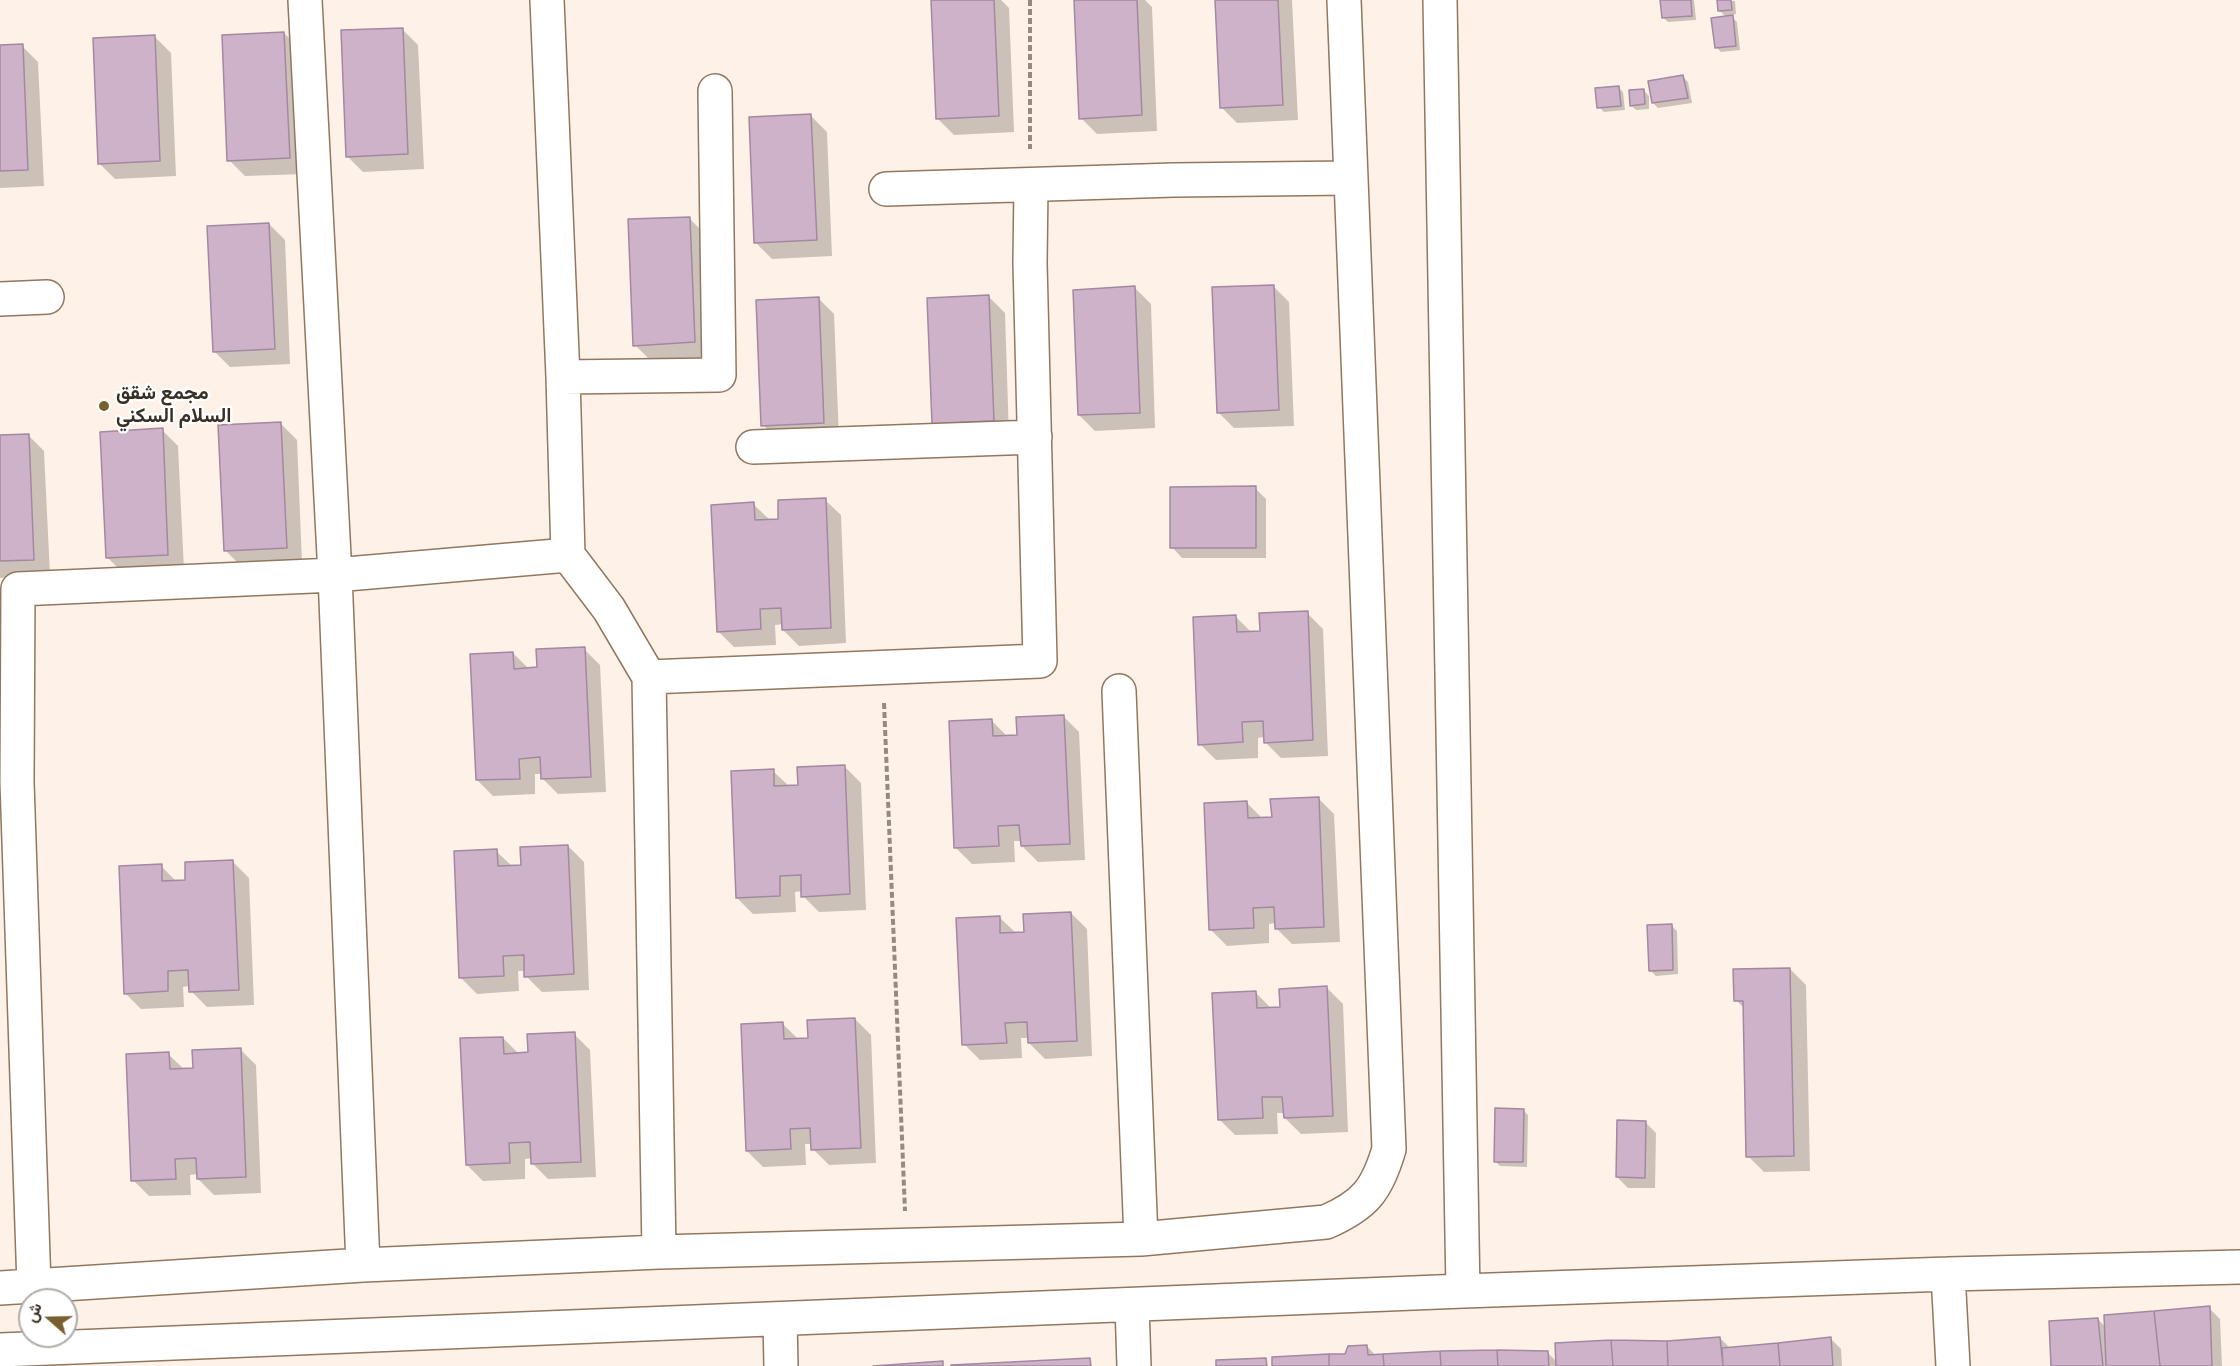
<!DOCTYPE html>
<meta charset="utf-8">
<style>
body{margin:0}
#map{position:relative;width:2240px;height:1366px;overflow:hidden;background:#fef2e8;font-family:"Archivo Narrow",Vazirmatn,sans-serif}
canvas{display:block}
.north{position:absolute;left:18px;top:1288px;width:60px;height:60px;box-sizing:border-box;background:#fff;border:2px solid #b0aca8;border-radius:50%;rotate:290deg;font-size:16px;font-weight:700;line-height:24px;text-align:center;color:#3a2f25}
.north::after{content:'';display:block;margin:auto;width:21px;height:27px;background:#785f30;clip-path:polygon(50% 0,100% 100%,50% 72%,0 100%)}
</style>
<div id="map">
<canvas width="2240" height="1366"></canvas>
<div class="north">ش</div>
</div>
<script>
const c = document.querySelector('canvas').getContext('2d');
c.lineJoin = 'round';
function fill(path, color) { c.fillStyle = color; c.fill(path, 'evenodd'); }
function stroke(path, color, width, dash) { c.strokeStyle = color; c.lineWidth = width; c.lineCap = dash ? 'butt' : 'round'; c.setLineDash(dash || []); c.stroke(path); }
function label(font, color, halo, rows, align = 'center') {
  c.font = font + ' "Archivo Narrow",Vazirmatn,sans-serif'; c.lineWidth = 4.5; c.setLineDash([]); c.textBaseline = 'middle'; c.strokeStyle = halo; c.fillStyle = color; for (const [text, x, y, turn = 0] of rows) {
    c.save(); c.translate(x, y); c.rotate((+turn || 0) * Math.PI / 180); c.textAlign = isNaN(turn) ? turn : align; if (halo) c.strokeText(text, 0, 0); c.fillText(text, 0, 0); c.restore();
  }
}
fill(new Path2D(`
 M932,0H1001L1009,8L1014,132L954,135L938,119Z
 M1076,0H1145L1152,7L1157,131L1097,134L1081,118Z
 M1217,0H1292L1298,120L1237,123L1221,107Z
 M1662,0H1694L1696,20L1668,22L1663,17Z
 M1719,0L1735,1L1736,14L1730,15L1737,22L1740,50L1721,52L1716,47L1727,18L1719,10Z
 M402,29L418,45L424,169L363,172L347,156Z
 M284,33L300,49L305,174L245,176L229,160Z
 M155,37L171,53L176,176L115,179L99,163Z
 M22,46L38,62L44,186L0,188V47Z
 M1683,77L1688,82L1692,103L1658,108L1653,103Z
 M1618,87L1623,92L1625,110L1604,112L1599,107Z
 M1644,91L1649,96V109L1636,110L1631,105Z
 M811,116L827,132L832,256L772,259L756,243Z
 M689,218L705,234L710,358L651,361L635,345Z
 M269,224L285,240L290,364L230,367L214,351Z
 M1273,286L1289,302L1294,426L1234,428L1218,412Z
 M1135,288L1151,304L1155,428L1095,431L1079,415Z
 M989,297L1005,313L1009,437L949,439L933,423Z
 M818,298L834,314L839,438L779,441L763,425Z
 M281,424L297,440L302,563L241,566L225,550Z
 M162,430L178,446L184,570L123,573L107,557Z
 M28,435L44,451L50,575L0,578V436Z
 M1255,488L1266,499V558H1182L1172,547Z
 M825,500L841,515L846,643L799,646L783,630V624L775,625L776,645L734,647L718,631L753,504L770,520H780Z
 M1307,613L1323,629L1328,756L1281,758L1265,742V737L1258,738V758L1216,760L1200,744L1236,617L1252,633H1262Z
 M584,649L600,665L606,792L558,794L542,778V774H535V794L493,796L477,780L513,653L529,669H539Z
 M1063,716L1079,732L1085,860L1038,862L1022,846V841H1014L1015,862L972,864L956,848L992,721L1008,737H1018Z
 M845,767L861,783L866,910L819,912L803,896V891L795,892L796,912L753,914L737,898L773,771L790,787H799Z
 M1318,798L1334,814L1340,942L1292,944L1276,928V923L1269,924V943L1227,946L1211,930L1247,803L1263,819H1273Z
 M568,846L584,862L589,990L542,992L526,976V971H518L519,991L477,994L461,978L496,851L513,867L522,866Z
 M233,862L249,878L254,1005L207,1007L191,991L190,986L183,987L184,1007L141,1009L125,993L161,866L177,882H187Z
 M1071,913L1087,929L1092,1056L1045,1059L1029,1043V1038H1021L1022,1058L980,1060L964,1044L999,917L1016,933H1025Z
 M1672,926L1677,931L1678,974L1656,976L1651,971Z
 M1790,969L1806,985L1810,1171L1764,1172L1748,1156L1745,1009L1736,1000Z
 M1327,988L1343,1004L1348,1132L1301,1134L1285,1118V1113H1277L1278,1134L1235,1135L1219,1119L1255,992L1272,1009L1282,1008Z
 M855,1019L871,1035L876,1163L829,1165L813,1149L812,1144H805L806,1165L763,1167L747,1151L783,1024L799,1040H810Z
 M574,1034L590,1050L596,1177L548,1179L532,1163V1158L525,1159V1179L483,1181L467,1165L503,1038L519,1054H530Z
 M240,1049L256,1065L261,1193L214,1195L198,1179V1174L190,1175L191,1195L149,1196L133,1180L168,1054L185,1070L195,1069Z
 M1523,1110L1528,1115L1527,1167L1500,1166L1495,1161Z
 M1645,1122L1656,1133L1655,1188H1628L1617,1177Z
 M2209,1308L2220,1319L2222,1366H2053L2098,1319L2106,1328Z
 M1720,1338L1730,1348L1830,1338L1841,1349L1842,1366H1274L1346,1355L1367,1346L1376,1356L1547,1352L1557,1362L1667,1342Z`), '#0003');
const building = new Path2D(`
 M931,0H994L999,116L936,119Z
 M1074,0H1137L1142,115L1079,119Z
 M1215,0H1278L1283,105L1220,108Z
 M1660,0H1691L1692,16L1662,18Z
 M1717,0H1731L1732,10L1718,11Z
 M1733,15L1736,46L1715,48L1711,18Z
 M403,28L408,154L346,157L341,30Z
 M284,32L290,158L227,161L222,35Z
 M155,35L160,161L98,164L93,38Z
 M23,44L28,170L0,171V45Z
 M1683,75L1688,98L1652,103L1648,81Z
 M1619,86L1621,106L1597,108L1595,88Z
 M1644,89L1645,104L1630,106L1629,90Z
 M811,114L817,240L754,243L749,117Z
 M690,217L695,342L633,346L628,219Z
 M269,223L275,349L213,352L207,226Z
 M1274,285L1279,410L1217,413L1212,287Z
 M1135,286L1140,413L1078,415L1073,290Z
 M989,295L994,421L932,424L927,298Z
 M819,297L824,423L761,426L756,300Z
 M281,422L287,548L224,551L218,425Z
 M163,428L168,555L106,558L100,432Z
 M29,434L34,560L0,561V435Z
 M1256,486V548H1170V487Z
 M826,498L831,628L782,630L781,608L760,609L761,629L717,632L711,505L754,502L755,520L778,519V500Z
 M1308,611L1313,740L1264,743L1263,721L1242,722L1243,742L1198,745L1193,617L1236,615L1237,632L1260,631L1259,613Z
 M585,647L591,777L541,779L540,757L519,759L520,779L476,780L470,654L513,652L514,669L537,667L536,649Z
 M1064,715L1070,844L1021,846L1019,825L998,826L999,846L954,848L949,721L992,719L993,736L1017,735L1016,717Z
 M845,765L850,894L801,897V875L780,876V896L736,898L731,771L774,769V786L798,785L797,767Z
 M1319,797L1324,927L1275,929L1274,907L1253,908L1254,928L1209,930L1204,803L1247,801L1248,818L1272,817L1270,799Z
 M568,845L574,974L524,977V955L503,956L504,976L459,978L454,851L497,849L498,866L521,865L520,847Z
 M233,860L239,990L189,992L188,970L168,971V991L124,994L119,866L162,864V881L185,880V862Z
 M1071,912L1077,1041L1028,1043L1027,1022L1005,1023L1007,1043L962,1045L956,918L1000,916V933L1024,932L1023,914Z
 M1672,924L1673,970L1649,971L1647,925Z
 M1790,968L1794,1156L1746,1157L1743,1001H1734L1733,969Z
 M1327,986L1333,1116L1284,1118L1282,1097H1262L1263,1118L1218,1120L1212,993L1256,991L1257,1008L1280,1007L1279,989Z
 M855,1018L861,1148L811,1150L810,1128L790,1129L791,1149L746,1151L741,1024L783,1022L784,1039L808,1038L807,1020Z
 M575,1032L581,1162L531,1164L530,1142L509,1143L510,1163L466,1165L460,1038L503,1037L504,1054L528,1052L527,1034Z
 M241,1048L246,1177L197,1179L196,1158L175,1159L176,1179L131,1181L126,1054L169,1052L170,1069L193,1068L192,1050Z
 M1495,1108L1524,1109L1523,1162H1494Z
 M1617,1120L1646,1121L1645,1178L1616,1177Z
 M2210,1306L2212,1366H2160L2154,1311Z
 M2154,1311L2160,1366H2106L2104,1315Z
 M2098,1318L2103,1366H2051L2049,1321Z
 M1720,1337L1723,1366H1668L1667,1341Z
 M1831,1337L1833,1366H1780L1778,1343Z
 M1611,1340L1667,1341L1668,1366H1613Z
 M1611,1340L1613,1366H1556L1555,1343Z
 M1778,1343L1780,1366H1723L1722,1348Z
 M1367,1345L1368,1355L1383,1354L1384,1366H1329V1354H1345L1348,1346Z
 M1497,1350L1548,1351L1549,1366H1498Z
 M1497,1350L1498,1366H1441L1440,1351Z
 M1440,1351L1441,1366H1384L1383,1354Z
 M1329,1354V1366H1272V1357Z
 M1090,1358L1091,1366H951V1365Z
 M1266,1358L1267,1366H1216V1360Z
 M943,1361V1366H873Z`);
fill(building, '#ceb2ca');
stroke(building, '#a3889f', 1.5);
const street = new Path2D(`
 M305,0L335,575L363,1265
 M547,0L563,377L568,555L609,609L649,677L659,1252
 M1440,0L1463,1291
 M886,189L1174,180L1350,178
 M0,299L47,297
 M563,377L719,375L715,91
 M753,447L1035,437
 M649,677L1040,661L1030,263L1031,185
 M1119,691L1141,1239
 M1948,1274L1953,1366
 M34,1286L17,782L18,589L335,575L568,555
 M0,1288L363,1265L659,1252L1141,1239L1326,1222C1365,1205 1377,1190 1389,1149L1344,0
 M1132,1305L1134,1366
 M780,1319L781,1366
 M0,1350L1463,1291L1948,1274L2240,1267`);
stroke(street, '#91775f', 36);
stroke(new Path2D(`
 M1030,0V149
 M884,703L905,1211`), '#968a80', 4, [6, 3]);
stroke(street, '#fff', 33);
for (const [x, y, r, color] of [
 [104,406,6,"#785f30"]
]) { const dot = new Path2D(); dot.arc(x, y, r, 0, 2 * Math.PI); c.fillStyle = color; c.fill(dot); stroke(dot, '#fff', 2); }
label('bold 20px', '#3a2f25', '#fff', [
 ["مجمع شقق",116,394],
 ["السلام السكني",116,417]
], 'left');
</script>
